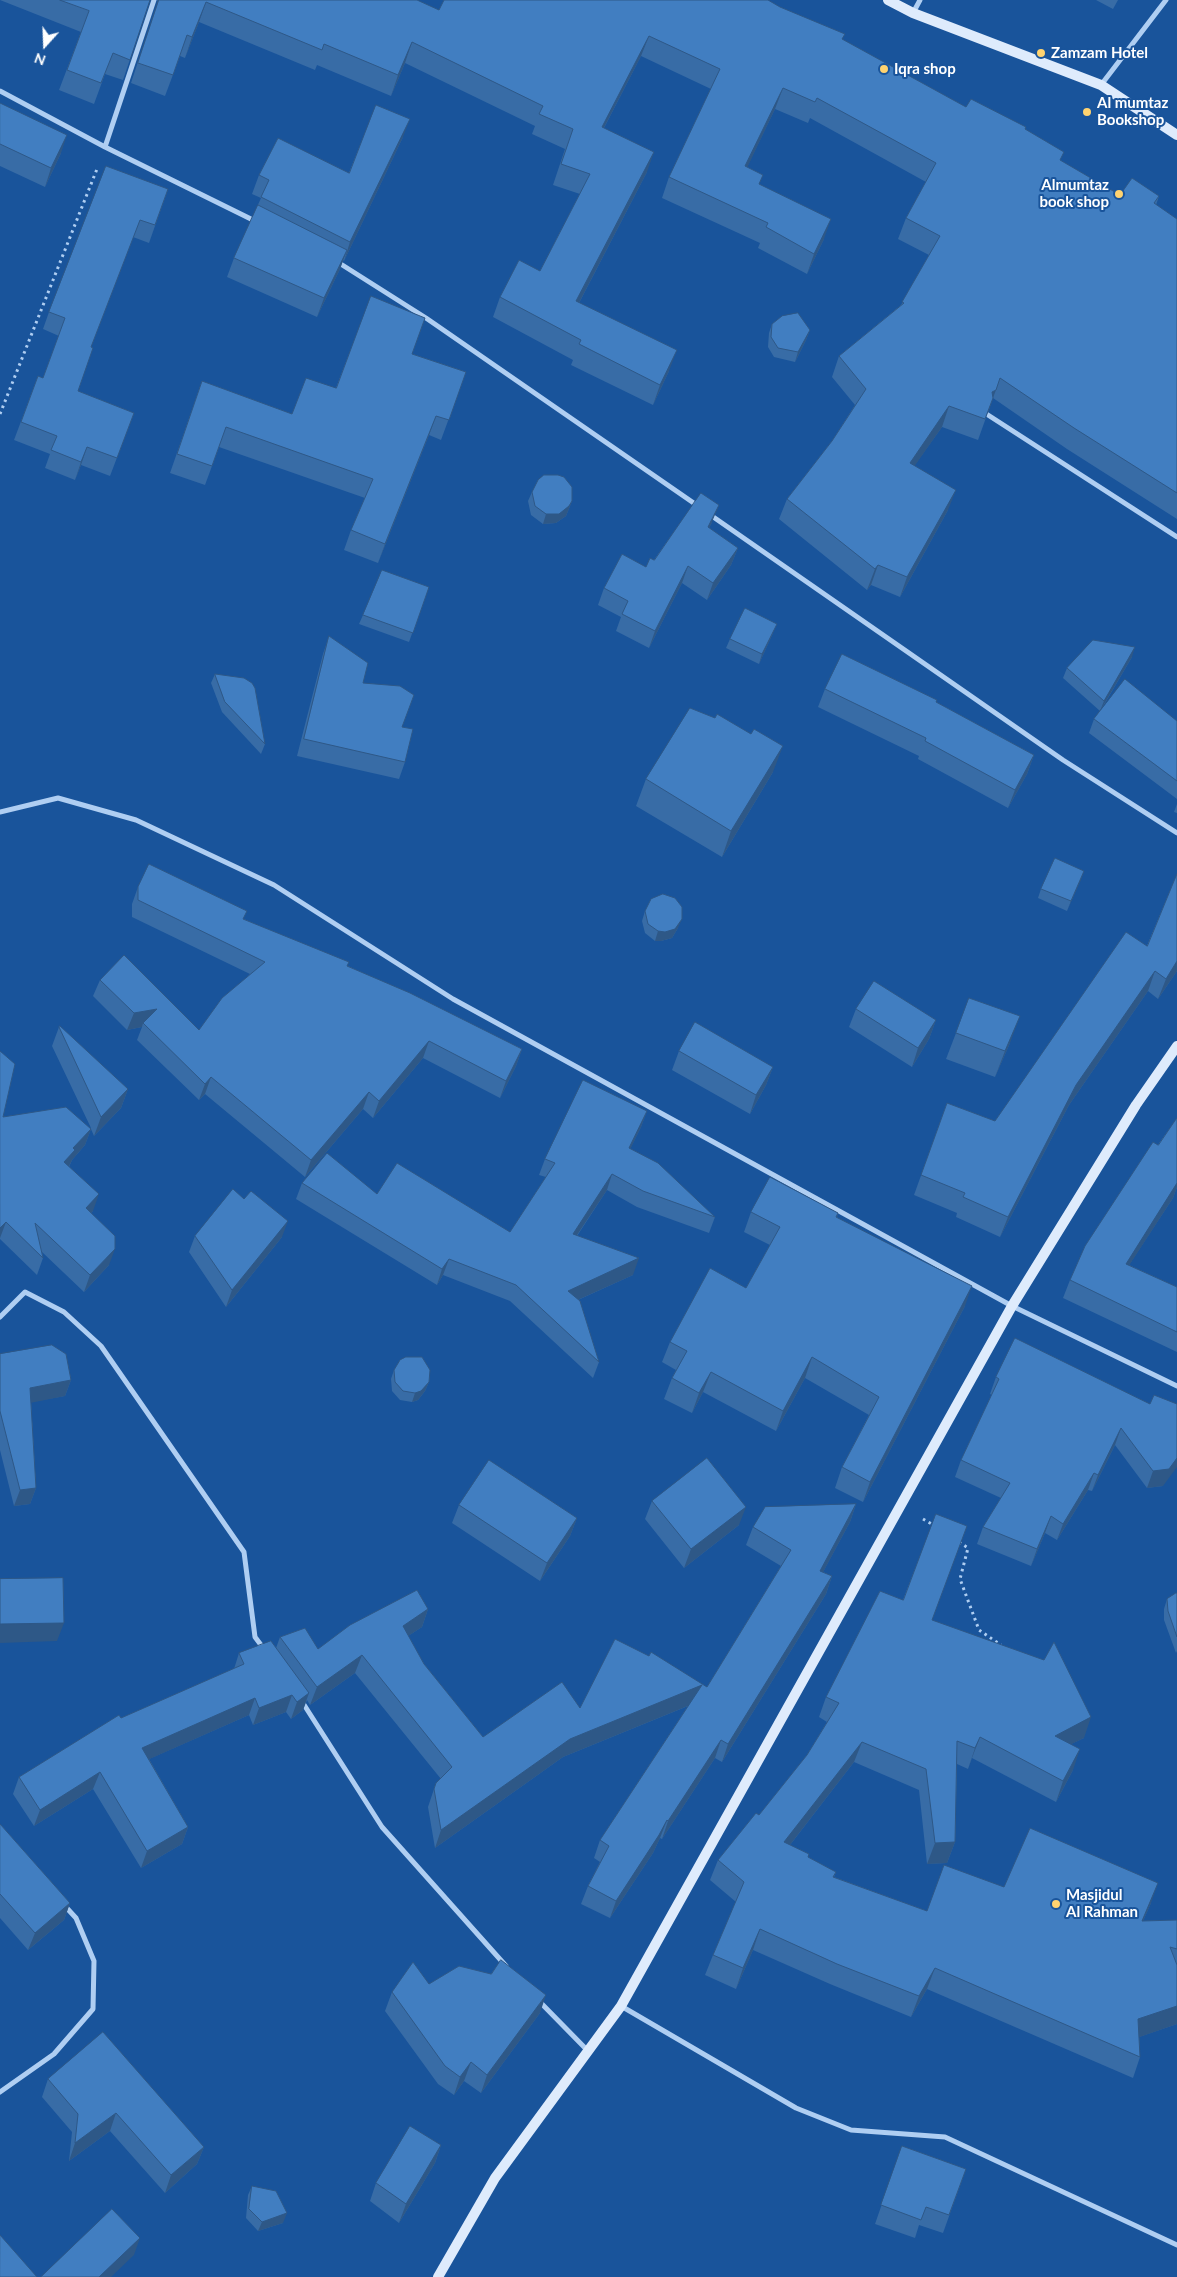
<!DOCTYPE html>
<style>
body{margin:0}
#map{position:relative;width:1177px;height:2277px;overflow:hidden;background:#19549b;font-family:Lato,sans-serif}
canvas{display:block}
.north{position:absolute;left:20px;top:20px;width:50px;height:50px;-webkit-text-stroke:4px #19549b;paint-order:stroke;rotate:200deg;font-size:14px;font-weight:700;line-height:20px;text-align:center;color:#fff}
.north::after{content:'';display:block;margin:auto;width:18px;height:22px;background:#fff;clip-path:polygon(50% 0,100% 100%,50% 72%,0 100%)}
</style>
<div id="map">
<canvas width="1177" height="2277"></canvas>
<div class="north">N</div>
</div>
<script>
const c = document.querySelector('canvas').getContext('2d');
c.lineJoin = 'round';
function stroke(path, color, width, dash) { c.strokeStyle = color; c.lineWidth = width; c.lineCap = dash ? 'butt' : 'round'; c.setLineDash(dash || []); c.stroke(path); }
function fill(path, color) { c.fillStyle = color; c.fill(path, 'evenodd'); }
function label(font, color, halo, rows, align = 'center') {
  c.font = font + ' Lato,sans-serif'; c.lineWidth = 4; c.setLineDash([]); c.textBaseline = 'middle'; c.strokeStyle = halo; c.fillStyle = color; for (const [text, x, y, turn = 0] of rows) {
    c.save(); c.translate(x, y); c.rotate((+turn || 0) * Math.PI / 180); c.textAlign = isNaN(turn) ? turn : align; if (halo) c.strokeText(text, 0, 0); c.fillText(text, 0, 0); c.restore();
  }
}
stroke(new Path2D(`
 M0,414L97,169
 M923,1519L935,1526
 M959,1542L968,1548L960,1579L979,1630L1001,1645`), '#afcef2', 3, [2.5, 4]);
stroke(new Path2D(`
 M913,13L920,0
 M1101,85L1166,0
 M0,91L105,147L257,222
 M105,147L154,0
 M336,261L426,318L698,506
 M988,415L1177,537
 M709,514L1063,760L1177,833
 M0,812L58,798L136,820L274,885L453,999L1012,1306L1177,1386
 M0,1317L25,1292L64,1312L101,1346L244,1552L255,1637L264,1649
 M301,1700L382,1827L506,1966
 M539,2001L589,2052
 M621,2006L796,2108L851,2130L945,2137L1177,2245
 M0,2092L54,2054L93,2009L94,1961L76,1918L64,1905`), '#afcef2', 5);
stroke(new Path2D(`
 M888,0L913,13L1101,85L1177,135
 M438,2277L495,2178L621,2006L1012,1306L1136,1105L1177,1046`), '#deebfc', 10);
fill(new Path2D(`
 M0,0H150L123,80L105,74L94,104L59,90L81,32Z
 M157,0H417L439,10L842,40L966,107L1025,129L1061,161L1120,195L1159,196L1156,205L1177,219V519L1067,449L993,398L978,440L942,427L914,466L948,510L900,597L871,585L867,590L779,519L787,499L832,441L855,405L832,377L839,356L901,305L929,255L898,239L906,218L926,182L810,118L808,123L775,109L747,167L763,175L759,184L824,239L807,274L758,248L760,243L662,198L669,177L711,89L641,56L604,128L647,172L579,303L669,371L653,405L571,365L573,360L493,317L500,297L540,271L580,194L553,185L565,149L532,134L535,126L405,63L391,96L317,65L315,70L199,22L185,58L180,56L165,96L131,83L158,1Z
 M1096,0H1118L1113,9Z
 M0,103L61,153L45,187L0,166Z
 M403,137L344,261L343,260L340,269L317,317L227,277L234,258L261,198L252,194L259,175L349,173Z
 M168,189L149,243L133,237L91,347L78,391L134,413L110,476L81,465L75,480L45,468L50,454L14,440L38,376L43,378L59,336L43,329L49,312Z
 M772,324L810,330L806,340L795,362L774,357L768,347L769,333Z
 M412,354L466,372L441,440L429,435L378,563L344,550L351,530L365,498L219,447L205,485L170,473L202,381L292,414Z
 M532,492L572,501L566,516L556,523L543,524L531,515L528,501Z
 M712,522L709,528L738,548L731,565L707,600L682,583L649,648L616,631L621,617L598,605L604,588L646,567L654,560Z
 M429,587L409,642L359,624L363,615Z
 M773,633L759,664L726,648L730,639Z
 M329,636L363,683L402,727L405,762L399,779L297,756L323,654Z
 M1132,657L1101,710L1177,721V799L1089,733L1094,719L1100,711L1063,678L1067,668Z
 M215,674L265,744L261,754L222,712L211,683Z
 M825,689L936,702L1034,755L1027,774L1008,808L918,759L919,756L818,707Z
 M773,772L722,857L636,806L646,779Z
 M1177,804V813L1174,812Z
 M1084,871L1067,911L1038,898L1041,889Z
 M1177,874V971L1158,999L1148,991L1069,1105L1000,1237L956,1217L957,1213L914,1195L947,1103L995,1121L1147,946Z
 M138,887L244,919L348,966L522,1049L516,1066L500,1098L423,1058L373,1118L363,1109L305,1177L205,1094L199,1100L137,1040L142,1027L127,1030L93,996L100,980L199,1030L250,974L132,917V904Z
 M645,911L678,928L672,938L661,941H655L645,933L642,921Z
 M856,1009L936,1020L929,1039L912,1067L849,1027Z
 M59,1027L128,1089L121,1108L94,1136L91,1129L85,1145L72,1160L69,1167L93,1211L91,1213L109,1265L84,1292L42,1252L43,1258L37,1275L0,1239V1051L3,1117L91,1128L52,1046Z
 M956,1033L1010,1043L995,1077L946,1059Z
 M679,1051L773,1067L766,1085L750,1114L672,1070Z
 M647,1111L641,1127L630,1149L715,1217L709,1233L637,1207L607,1190L577,1236L633,1275L578,1300L599,1362L593,1378L510,1301L443,1275L437,1285L296,1199L302,1183L377,1194L510,1232L546,1177L539,1175L545,1159Z
 M1177,1118V1187L1173,1198L1129,1265L1177,1287V1352L1063,1298L1070,1280L1158,1145Z
 M751,1212L838,1213L837,1217L965,1306L863,1502L835,1488L842,1467L869,1415L805,1378L776,1431L703,1392L692,1413L664,1399L672,1378L676,1370L662,1362L670,1342L746,1288L770,1245L744,1232Z
 M195,1236L282,1237L226,1307L189,1252Z
 M0,1354L71,1380L65,1396L31,1402L36,1488L30,1504L14,1506L0,1450Z
 M394,1370L429,1382L425,1391L418,1400L412,1402L400,1400L392,1391L391,1379Z
 M996,1377L1150,1404L1163,1486L1147,1488L1115,1445L1092,1491L1088,1490L1057,1540L1045,1533L1031,1566L977,1544L983,1527L1001,1498L955,1477L961,1460L992,1395L990,1394Z
 M652,1501L739,1525L684,1568L645,1519Z
 M856,1504L850,1522L823,1572L832,1576L826,1594L722,1762L715,1758L662,1839L660,1838L653,1853L610,1918L581,1904L588,1886L600,1862L594,1858L600,1840L688,1706L563,1757L435,1848L428,1807L436,1783L441,1779L355,1673L310,1705L307,1700L303,1710L291,1719L286,1712L253,1725L249,1715L149,1759L188,1827L182,1844L141,1868L93,1789L34,1826L13,1794L19,1777L121,1718L234,1669L239,1653L276,1648L280,1637L318,1649L428,1609L422,1627L408,1636L424,1664L483,1737L580,1708L707,1687L781,1566L746,1545L753,1527Z
 M459,1505L577,1518L570,1536L540,1581L452,1523Z
 M1177,1593V1651L1176,1653L1164,1620V1609L1167,1599Z
 M932,1620L1084,1738L1071,1744L1073,1770L1056,1802L972,1758L968,1769L957,1764L955,1842L947,1863L927,1864L919,1790L854,1762L790,1845L808,1858L836,1872L834,1877L927,1911L1004,1887L1151,1903L1143,1921L1177,1920V2024L1139,2037L1140,2057L1133,2078L927,1989L911,2017L830,1984L753,1950L736,1989L705,1975L713,1955L736,1902L710,1880L718,1860L759,1815L807,1755L827,1722L819,1717L826,1697Z
 M0,1824L70,1903L64,1920L28,1950L0,1918Z
 M429,1984L540,2013L481,2093L464,2081L454,2095L438,2084L385,2011L392,1992Z
 M48,2079L204,2147L197,2164L165,2193L110,2131L69,2161L72,2132L42,2097Z
 M441,2145L435,2163L399,2223L370,2201L376,2183Z
 M902,2146L966,2169L943,2233L919,2225L915,2238L875,2224Z
 M252,2186L283,2223L258,2231L246,2218L248,2195Z`), '#386ca6');
fill(new Path2D(`
 M206,2L199,22L185,58L192,37Z
 M649,36L641,56L594,147L602,127Z
 M412,42L405,63L391,96L398,75Z
 M783,88L775,109L738,187L745,166Z
 M410,119L403,137L344,261L350,242Z
 M67,135L61,153L45,187L51,168Z
 M654,152L647,172L569,322L576,301Z
 M831,219L824,239L807,274L814,254Z
 M347,250L340,269L317,317L324,298Z
 M810,330L806,340L795,362L798,352Z
 M677,350L669,371L653,405L660,385Z
 M996,390L988,411L992,392Z
 M949,406L942,427L902,484L910,463Z
 M436,416L429,435L378,563L385,544Z
 M87,447L81,465L75,480L81,462Z
 M956,490L948,510L900,597L907,577Z
 M572,501L566,516L556,523L543,524L546,514Z
 M719,505L712,522L701,544L708,527Z
 M738,548L731,565L707,600L713,583Z
 M878,565L871,585L867,590L875,569Z
 M688,566L682,583L649,648L655,631Z
 M777,624L773,633L759,664L762,654Z
 M1135,647L1132,657L1100,711L1104,701Z
 M783,746L773,772L722,857L731,831Z
 M1034,755L1027,774L1008,808L1015,790Z
 M1084,871L1081,880L1067,911L1071,901Z
 M682,919L678,928L672,938L661,941H655L658,931Z
 M1177,961V971L1158,999L1166,979Z
 M1155,971L1148,991L1069,1105L1000,1237L1008,1217L1076,1085Z
 M157,1009L143,1023L142,1027L127,1030L134,1013Z
 M1020,1016L1010,1043L995,1077L1005,1051Z
 M936,1020L929,1039L912,1067L918,1048Z
 M429,1041L423,1058L373,1118L379,1101Z
 M522,1049L516,1066L500,1098L506,1081Z
 M773,1067L766,1085L750,1114L756,1095Z
 M211,1077L205,1094L199,1100L205,1084Z
 M128,1089L121,1108L94,1136L101,1117Z
 M369,1092L363,1109L305,1177L311,1160Z
 M647,1111L641,1127L623,1164L629,1148Z
 M91,1129L85,1145L72,1160L69,1166L58,1178L64,1162L73,1148Z
 M612,1174L607,1190L567,1250L573,1234Z
 M1177,1179V1187L1173,1198L1119,1281L1126,1264Z
 M99,1194L93,1211L80,1225L86,1208Z
 M288,1221L282,1237L226,1307L232,1290Z
 M6,1222L0,1238V1228Z
 M115,1249L109,1265L84,1292L90,1275Z
 M639,1258L633,1275L562,1307L568,1291Z
 M449,1259L443,1275L437,1285L442,1269Z
 M972,1286L965,1306L863,1502L870,1482Z
 M812,1357L805,1378L776,1431L783,1411Z
 M711,1372L703,1392L692,1413L699,1393Z
 M71,1380L65,1396L25,1404L30,1388Z
 M429,1382L425,1391L418,1400L412,1402L415,1393Z
 M1121,1428L1115,1445L1092,1491L1098,1475Z
 M1177,1458V1467L1163,1486L1147,1488L1153,1471Z
 M1094,1473L1088,1490L1057,1540L1063,1524Z
 M36,1488L30,1504L14,1506L20,1490Z
 M856,1504L850,1522L814,1589L820,1571Z
 M746,1507L739,1525L684,1568L691,1549Z
 M1051,1516L1045,1533L1031,1566L1037,1549Z
 M577,1518L570,1536L540,1581L547,1563Z
 M832,1576L826,1594L722,1762L728,1744Z
 M428,1609L422,1627L396,1644L403,1626Z
 M64,1623L57,1641L0,1643V1624Z
 M362,1655L355,1673L310,1705L317,1687Z
 M702,1685L695,1703L563,1757L435,1848L441,1830L570,1739Z
 M309,1693L303,1710L291,1719L297,1702Z
 M292,1695L286,1712L253,1725L259,1708Z
 M255,1698L249,1715L136,1765L142,1748Z
 M1091,1717L1084,1738L1047,1756L1055,1736Z
 M980,1737L972,1758L968,1769L975,1748Z
 M721,1740L715,1758L662,1839L668,1821Z
 M862,1742L854,1762L776,1863L784,1842Z
 M1080,1749L1073,1770L1056,1802L1063,1781Z
 M100,1772L93,1789L34,1826L40,1810Z
 M667,1820L660,1838L653,1853L610,1918L616,1901Z
 M188,1827L182,1844L141,1868L147,1851Z
 M955,1842L947,1863L927,1864L935,1843Z
 M1158,1883L1151,1903L1134,1941L1142,1921Z
 M70,1903L64,1920L28,1950L35,1933Z
 M760,1929L753,1950L736,1989L743,1968Z
 M935,1968L927,1989L911,2017L919,1996Z
 M546,1995L540,2013L481,2093L487,2075Z
 M1177,2006V2024L1131,2040L1138,2019Z
 M471,2062L464,2081L454,2095L460,2077Z
 M116,2113L110,2131L69,2161L75,2143Z
 M441,2145L435,2163L399,2223L406,2204Z
 M204,2147L197,2164L165,2193L171,2175Z
 M287,2213L283,2223L258,2231L262,2222Z
 M140,2238L134,2255L111,2277H99Z`), '#2e5887');
const building = new Path2D(`
 M60,0H150L130,60L113,53L101,83L67,70L89,11Z
 M159,0H417L439,10L444,0H768L780,7L845,34L842,39L966,107L971,99L1026,127L1025,129L1064,152L1060,160L1120,195L1132,178L1159,196L1154,203L1177,219V493L1074,428L1000,378L996,390L992,392L993,398L985,419L949,406L910,463L956,490L907,577L878,565L875,569L787,499L832,441L866,389L839,356L904,303L902,302L940,236L906,218L936,163L817,98L815,102L783,88L745,166L763,175L759,184L831,219L814,254L766,227L768,223L669,177L720,69L649,36L602,127L654,152L576,301L677,350L660,385L579,344L581,340L500,297L519,260L540,271L590,174L561,164L573,129L539,114L543,106L412,42L398,75L324,44L322,50L206,2L192,37L187,35L173,75L138,63Z
 M0,103L67,135L51,168L0,144Z
 M376,105L410,119L350,242L261,197L269,180L259,175L278,138L349,173Z
 M106,166L168,189L155,225L140,220L91,347L93,348L78,391L134,413L117,458L87,447L81,462L51,450L57,436L21,422L38,376L43,378L65,318L49,312Z
 M258,205L347,250L324,298L234,258Z
 M371,296L425,318L412,354L466,372L449,420L436,416L385,544L351,530L373,479L226,427L212,466L177,454L202,381L292,414L306,378L336,388Z
 M798,313L810,330L798,352L778,348L771,337L772,324L782,316Z
 M544,475H558L564,477L572,487V501L569,506L559,514H546L535,506L532,492L538,480Z
 M701,493L719,505L708,527L738,548L713,583L688,566L655,631L622,614L628,601L604,588L622,554L646,567L650,558L654,560Z
 M382,570L429,587L413,633L363,615Z
 M745,608L777,624L762,654L730,639Z
 M329,636L368,663L363,683L400,686L414,695L402,727L413,729L405,762L304,739Z
 M1093,640L1135,647L1104,701L1067,668Z
 M842,654L937,700L936,702L1034,755L1015,790L925,741L926,738L825,689Z
 M215,674L244,678L252,683L255,688L265,744L225,702Z
 M1125,679L1177,721V781L1094,719Z
 M690,708L715,718L717,714L751,734L754,729L783,746L731,831L646,779Z
 M1055,858L1084,871L1071,901L1041,889Z
 M149,864L247,911L243,919L349,962L347,966L410,993L522,1049L506,1081L429,1041L379,1101L369,1092L311,1160L211,1077L205,1084L143,1023L157,1009L134,1013L100,980L124,955L199,1030L222,998L265,962L138,900V887Z
 M1177,874V961L1166,979L1155,971L1076,1085L1008,1217L963,1197L965,1193L921,1175L947,1103L995,1121L1126,932L1147,946Z
 M663,894L675,898L682,907V919L675,929L665,932L658,931L648,924L645,911L651,899Z
 M874,981L936,1020L918,1048L856,1009Z
 M969,998L1020,1016L1005,1051L956,1033Z
 M695,1022L773,1067L756,1095L679,1051Z
 M60,1026L128,1089L101,1117L59,1027Z
 M0,1051L15,1064L3,1117L66,1107L91,1129L73,1148L75,1150L64,1162L99,1194L86,1208L115,1236V1249L90,1275L35,1223L43,1258L6,1222L0,1228Z
 M583,1080L647,1111L629,1148L658,1163L715,1217L643,1191L612,1174L573,1234L639,1258L568,1291L580,1301L599,1362L516,1285L449,1259L442,1269L302,1183L327,1153L377,1194L397,1163L510,1232L555,1163L545,1159Z
 M1177,1118V1183L1126,1264L1177,1287V1332L1070,1280L1085,1246L1153,1142L1158,1145Z
 M770,1177L838,1213L836,1217L972,1286L870,1482L842,1467L879,1397L812,1357L783,1411L711,1372L699,1393L672,1378L687,1351L670,1342L710,1268L746,1288L780,1227L751,1212Z
 M233,1189L244,1199L251,1191L288,1221L232,1290L195,1236Z
 M1015,1338L1150,1404L1154,1395L1177,1404V1458L1169,1469L1153,1471L1121,1428L1098,1475L1094,1473L1063,1524L1051,1516L1037,1549L983,1527L1010,1483L961,1460L999,1379L996,1377Z
 M52,1345L66,1354L71,1380L30,1388L36,1488L20,1490L0,1411V1354Z
 M406,1357H422L430,1370L429,1382L421,1391L415,1393L403,1391L395,1382L394,1370L400,1360Z
 M707,1458L746,1507L691,1549L652,1501Z
 M489,1460L577,1518L547,1563L459,1505Z
 M856,1504L820,1571L832,1576L728,1744L721,1740L668,1821L667,1820L659,1835L616,1901L588,1886L609,1846L600,1840L702,1685L570,1739L441,1830L434,1789L436,1783L452,1767L362,1655L317,1687L280,1637L305,1628L318,1649L350,1625L417,1590L428,1609L403,1626L424,1664L483,1737L562,1682L580,1708L615,1639L649,1656L651,1652L707,1687L791,1550L753,1527L765,1507Z
 M936,1514L967,1526L932,1620L1044,1660L1054,1642L1091,1717L1055,1736L1080,1749L1063,1781L980,1737L975,1748L957,1741L955,1842L935,1843L926,1769L862,1742L784,1842L809,1854L808,1857L836,1872L833,1877L927,1911L944,1865L1004,1887L1030,1828L1158,1883L1142,1921L1177,1920V1949L1170,1947L1177,1965V2006L1138,2019L1140,2057L935,1968L919,1996L837,1964L760,1929L743,1968L713,1955L744,1882L718,1860L756,1813L759,1815L807,1755L839,1703L826,1697L880,1591L903,1600Z
 M63,1578L64,1623L0,1624V1579Z
 M1176,1593H1177V1637L1168,1611L1167,1599Z
 M271,1641L309,1693L297,1702L292,1695L259,1708L255,1698L142,1748L188,1827L147,1851L100,1772L40,1810L19,1777L119,1715L121,1718L244,1664L239,1653Z
 M0,1824L70,1903L35,1933L0,1894Z
 M501,1960L546,1995L487,2075L471,2062L460,2077L445,2066L392,1992L413,1962L429,1984L459,1966L491,1974Z
 M103,2032L204,2147L171,2175L116,2113L75,2143L78,2114L48,2079Z
 M410,2126L441,2145L406,2204L376,2183Z
 M902,2146L966,2169L949,2215L926,2207L921,2220L881,2205Z
 M252,2186L276,2191L287,2213L262,2222L249,2209Z
 M112,2209L140,2238L99,2277H41Z
 M0,2235L37,2277H0Z`);
fill(building, '#417ec1');
stroke(building, '#2e5887', 1);
for (const [x, y, r, color] of [
 [1041,53,5,"#ffd370"],
 [884,69,5,"#ffd370"],
 [1087,112,5,"#ffd370"],
 [1119,194,5,"#ffd370"],
 [1056,1904,5,"#ffd370"]
]) { const dot = new Path2D(); dot.arc(x, y, r, 0, 2 * Math.PI); c.fillStyle = color; c.fill(dot); stroke(dot, '#19549b', 2); }
label('bold 15px', '#fff', '#19549b', [
 ["Zamzam Hotel",1051,53],
 ["Iqra shop",894,69],
 ["Al mumtaz",1097,103],
 ["Bookshop",1097,120],
 ["Almumtaz",1109,185,"right"],
 ["book shop",1109,202,"right"],
 ["Masjidul",1066,1895],
 ["Al Rahman",1066,1912]
], 'left');
</script>
